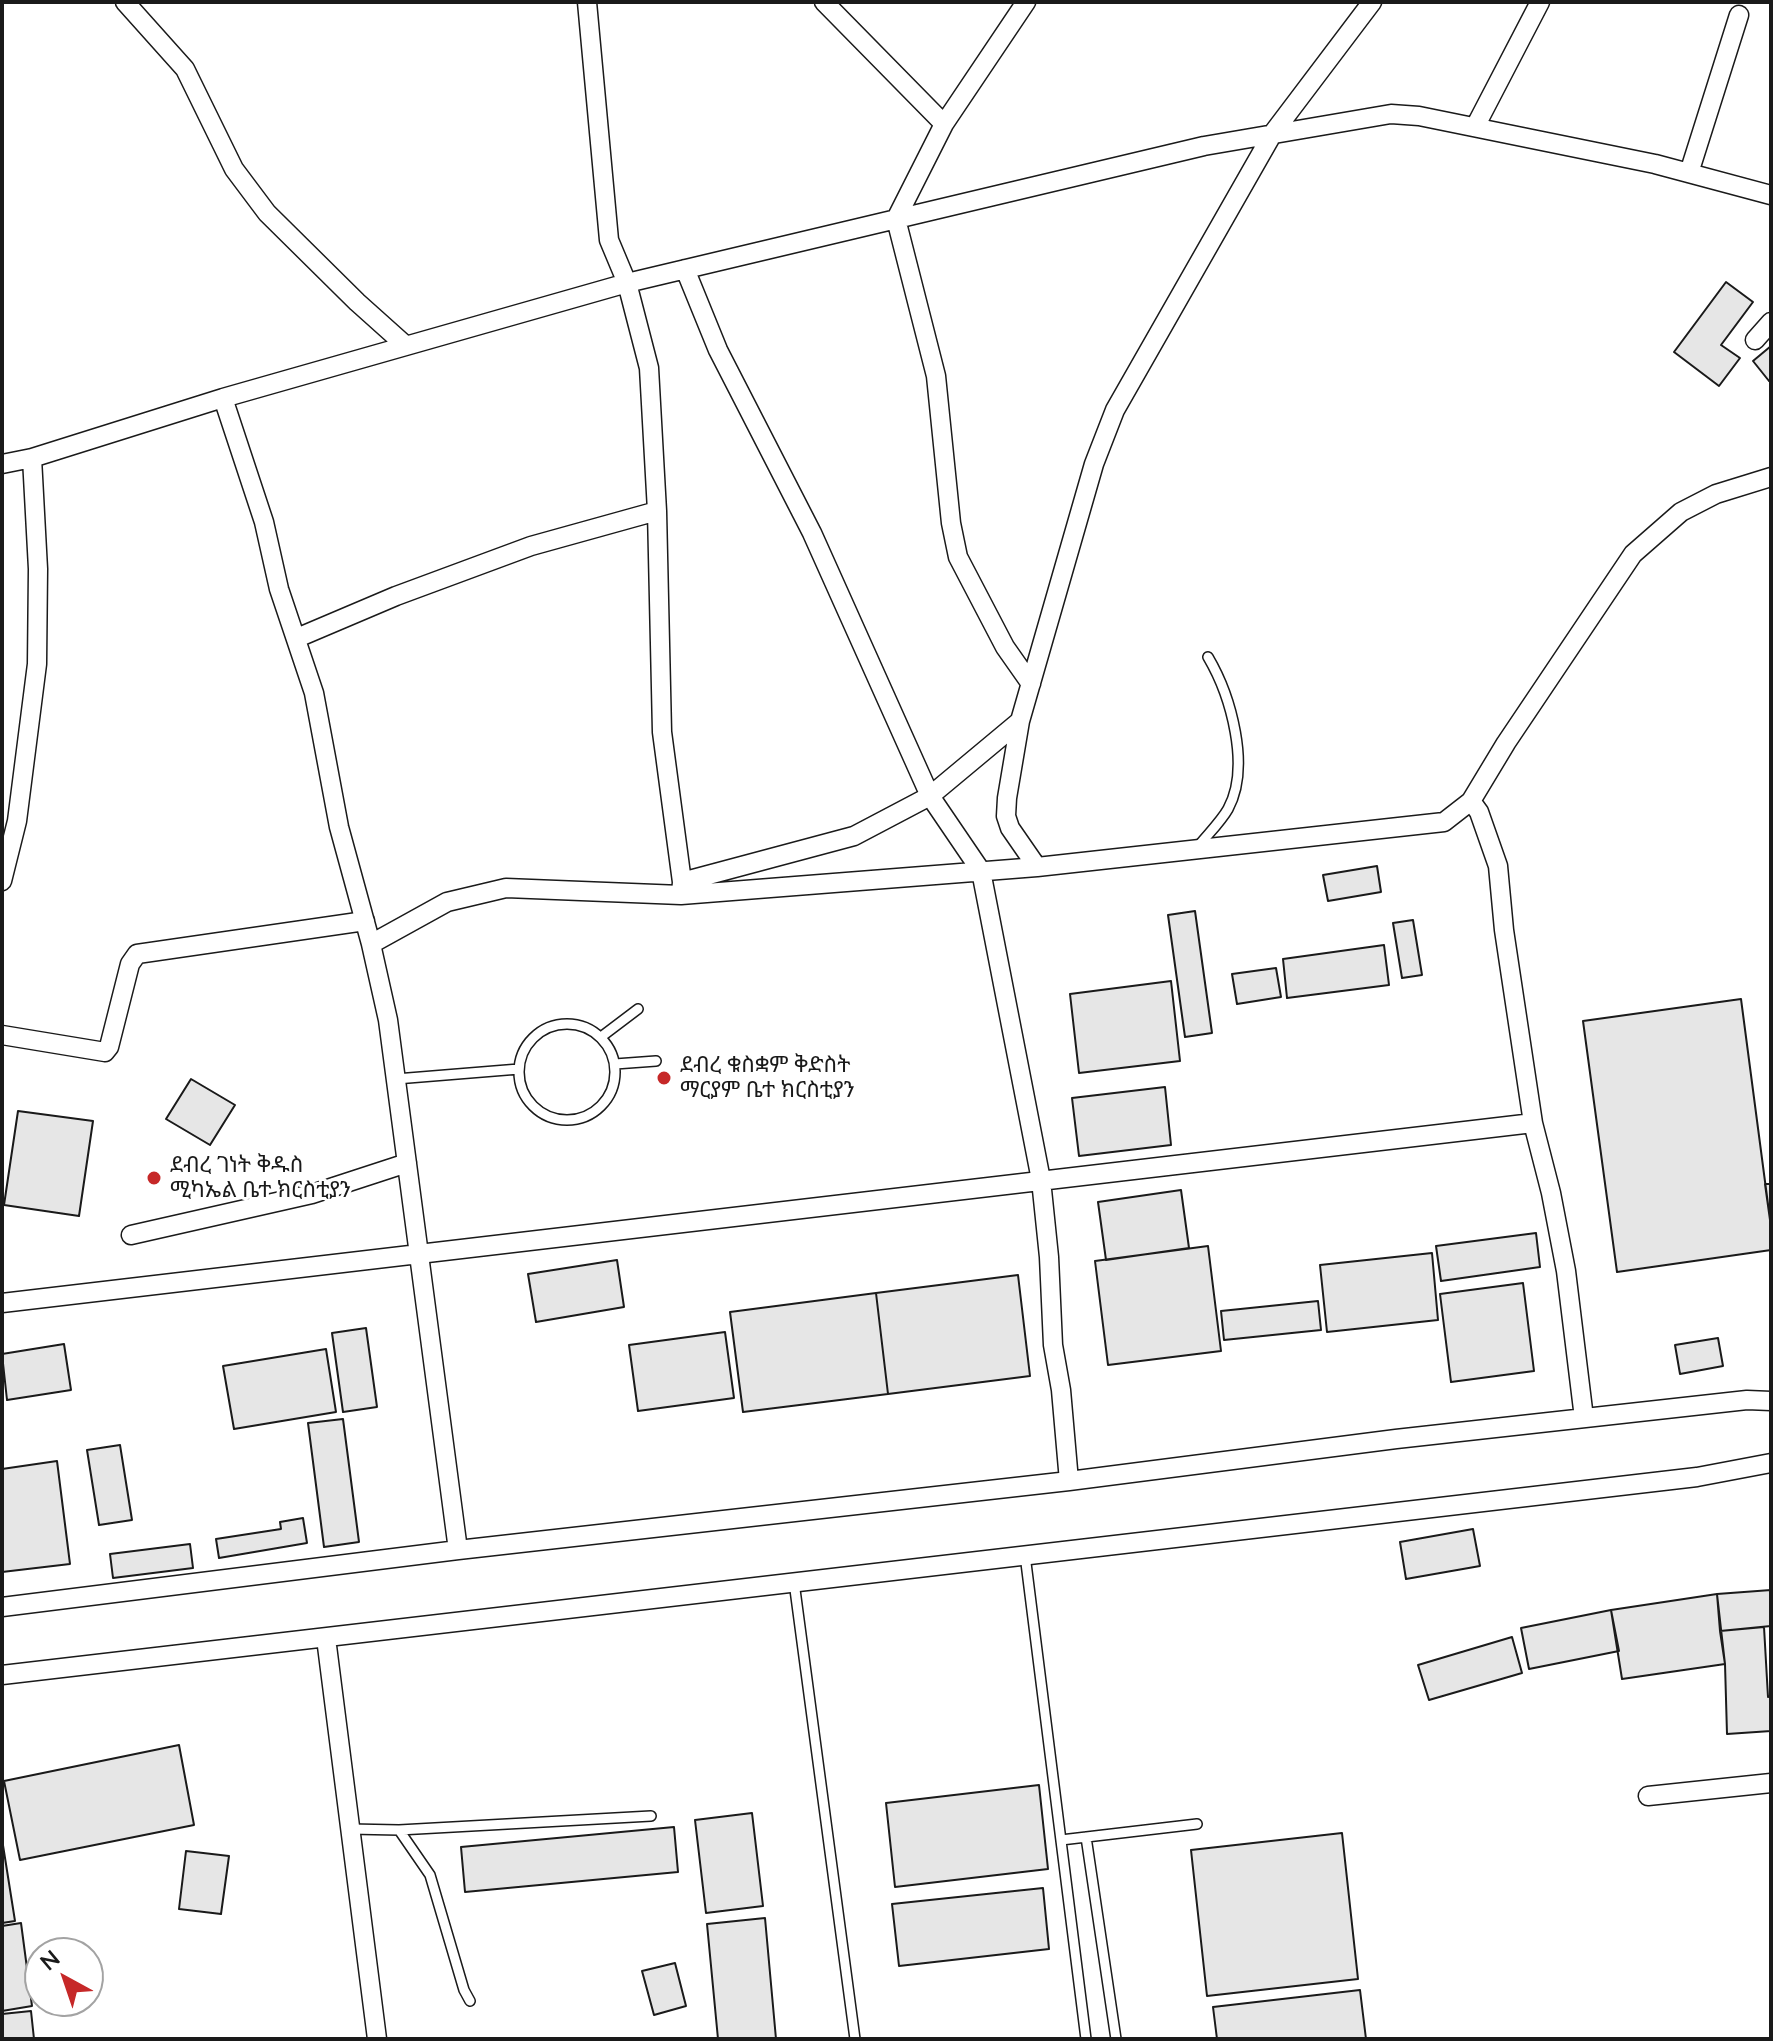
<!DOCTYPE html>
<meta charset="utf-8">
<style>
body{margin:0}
#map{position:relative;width:1773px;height:2041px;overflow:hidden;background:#fff;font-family:Lato,sans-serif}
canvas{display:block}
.frame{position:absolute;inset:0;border:4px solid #1a1a1a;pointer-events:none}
.north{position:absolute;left:24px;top:1937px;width:80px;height:80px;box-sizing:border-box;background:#fff;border:2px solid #a3a3a3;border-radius:50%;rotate:320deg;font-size:22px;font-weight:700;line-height:32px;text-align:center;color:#1a1a1a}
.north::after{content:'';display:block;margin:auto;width:28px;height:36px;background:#c62828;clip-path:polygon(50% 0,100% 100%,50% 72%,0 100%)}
</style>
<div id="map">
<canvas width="1773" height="2041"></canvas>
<div class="frame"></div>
<div class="north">N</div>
</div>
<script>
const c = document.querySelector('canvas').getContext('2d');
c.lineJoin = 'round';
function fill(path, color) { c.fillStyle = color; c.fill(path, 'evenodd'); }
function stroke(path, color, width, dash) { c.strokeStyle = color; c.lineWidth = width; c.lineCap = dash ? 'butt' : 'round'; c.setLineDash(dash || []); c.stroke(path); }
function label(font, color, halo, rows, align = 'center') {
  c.font = font + ' Lato,"Noto Sans Ethiopic",sans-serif'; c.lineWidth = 6; c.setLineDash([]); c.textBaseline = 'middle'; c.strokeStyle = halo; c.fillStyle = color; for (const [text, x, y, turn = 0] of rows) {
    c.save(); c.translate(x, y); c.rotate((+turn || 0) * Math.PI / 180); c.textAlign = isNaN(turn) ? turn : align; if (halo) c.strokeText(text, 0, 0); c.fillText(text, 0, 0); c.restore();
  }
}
const building = new Path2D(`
 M1726,282L1753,302L1721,345L1740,358L1719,386L1674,352Z
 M1771,346V379L1769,381L1753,361Z
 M1377,866L1381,892L1328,901L1323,875Z
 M1195,911L1212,1033L1185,1037L1168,915Z
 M1413,920L1422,975L1402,978L1393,923Z
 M1384,945L1389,985L1287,998L1283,959Z
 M1276,968L1281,997L1237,1004L1232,974Z
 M1171,981L1180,1061L1079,1073L1070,994Z
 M1741,999L1771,1227V1250L1617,1272L1583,1021Z
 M191,1079L235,1105L210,1145L166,1119Z
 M1165,1087L1171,1145L1079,1156L1072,1098Z
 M18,1111L93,1121L79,1216L4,1205Z
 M1765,1184H1771V1227Z
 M1181,1190L1189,1248L1106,1260L1098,1202Z
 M1536,1233L1540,1267L1441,1281L1436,1246Z
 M1208,1246L1221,1351L1108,1365L1095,1261Z
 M1432,1253L1438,1320L1327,1332L1320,1265Z
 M617,1260L624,1307L536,1322L528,1274Z
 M1018,1275L1030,1376L888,1394L876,1293Z
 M1523,1283L1534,1371L1451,1382L1440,1294Z
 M876,1293L888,1394L743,1412L730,1312Z
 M1318,1301L1321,1330L1224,1340L1221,1311Z
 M366,1328L377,1407L343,1412L332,1333Z
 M725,1332L734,1398L638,1411L629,1345Z
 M1718,1338L1723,1366L1680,1374L1675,1345Z
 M64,1344L71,1390L7,1400L2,1354Z
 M326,1349L336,1412L234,1429L223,1366Z
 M343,1419L359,1542L324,1547L308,1423Z
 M120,1445L132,1520L99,1525L87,1450Z
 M57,1461L70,1564L2,1572V1469Z
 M303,1518L307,1543L219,1558L216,1539L281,1529L280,1522Z
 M1473,1529L1480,1566L1406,1579L1400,1542Z
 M190,1544L193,1568L113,1578L110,1554Z
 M1771,1590V1626L1720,1631L1717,1594Z
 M1717,1594L1725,1664L1622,1679L1611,1610Z
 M1611,1610L1619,1651L1529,1669L1521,1628Z
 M1764,1627L1768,1697L1771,1696V1731L1727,1734L1725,1664L1720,1631Z
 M1512,1637L1522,1673L1429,1700L1418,1665Z
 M179,1745L194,1825L20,1860L4,1781Z
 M1039,1785L1048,1869L895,1887L886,1803Z
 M752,1813L763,1906L706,1913L695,1820Z
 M674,1827L678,1872L465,1892L461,1847Z
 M1342,1833L1358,1979L1207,1996L1191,1850Z
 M2,1839L15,1921L2,1923Z
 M186,1851L229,1856L221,1914L179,1909Z
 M1043,1888L1049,1949L899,1966L892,1904Z
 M765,1918L776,2039H718L707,1924Z
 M21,1923L32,2006L2,2011V1926Z
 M675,1963L686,2006L654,2015L642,1971Z
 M1360,1990L1366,2039H1217L1213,2007Z
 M31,2011L34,2039H2V2014Z`);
fill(building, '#e6e6e6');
stroke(building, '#1a1a1a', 2);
const lane = new Path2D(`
 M1196,849C1206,836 1220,823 1228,809C1251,767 1231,696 1208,657
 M519 1072a48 48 0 1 1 96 0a48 48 0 1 1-96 0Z
 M601,1037L638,1009
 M615,1064L656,1061
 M396,1079L519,1069
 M1025,1555L1086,2039
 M794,1582L855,2039
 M350,1829L399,1830L651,1816
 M399,1830L430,1875L464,1990L470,2001
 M1086,1837L1116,2039
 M1061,1840L1197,1824`);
const street = new Path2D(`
 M125,2L185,69L234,169L267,213L357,302L405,345
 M587,2L609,240L627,283L649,368L657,511L662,732L682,882L681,895
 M824,2L944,124
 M1026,2L944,124L896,219L936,376L951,523L958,557L1005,647L1031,684
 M1475,127L1540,2
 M1689,173L1739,15
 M1755,340L1771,322
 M223,398L264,522L279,589L314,693L339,827L371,944
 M2,464L32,458L223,398L627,283L1204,146L1391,114L1419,116L1655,164L1771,195
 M297,638L396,596L531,546L657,511
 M1020,721L930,796L981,871L1041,1180L1049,1257L1053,1345L1061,1390L1069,1481
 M1471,801L1479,812L1498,866L1504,930L1533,1123L1551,1193L1566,1271L1584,1418
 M1037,867L1010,828L1006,816L1007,798L1020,721L1094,464L1115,410L1273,133L1372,2
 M2,881L17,821L37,664L38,569L32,458
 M682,882L854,836L930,796L812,533L718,350L685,269
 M2,1035L105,1052L109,1047L130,964L137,954L365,921
 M131,1235L312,1194L407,1163
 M2,1303L1533,1123
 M458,1550L388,1020L371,944L447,902L506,888L681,895L1037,867L1444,822L1471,801L1506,743L1633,554L1681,512L1716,494L1771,477
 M2,1607L458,1550L1069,1481L1396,1439L1747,1400L1771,1401
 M326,1638L377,2039
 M2,1675L1697,1477L1771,1463
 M1648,1796L1771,1783`);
stroke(lane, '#1a1a1a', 12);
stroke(street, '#1a1a1a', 21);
stroke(lane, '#fff', 9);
stroke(street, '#fff', 18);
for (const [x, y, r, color] of [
 [664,1078,8,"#c62828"],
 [154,1178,8,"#c62828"]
]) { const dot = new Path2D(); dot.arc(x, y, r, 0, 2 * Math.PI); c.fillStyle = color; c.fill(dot); stroke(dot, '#fff', 3); }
label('22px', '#1a1a1a', '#fff', [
 ["ደብረ ቁስቋም ቅድስት",680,1065],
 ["ማርያም ቤተ ክርስቲያን",680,1090],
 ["ደብረ ገነት ቅዱስ",170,1165],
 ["ሚካኤል ቤተ ክርስቲያን",170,1190]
], 'left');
</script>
